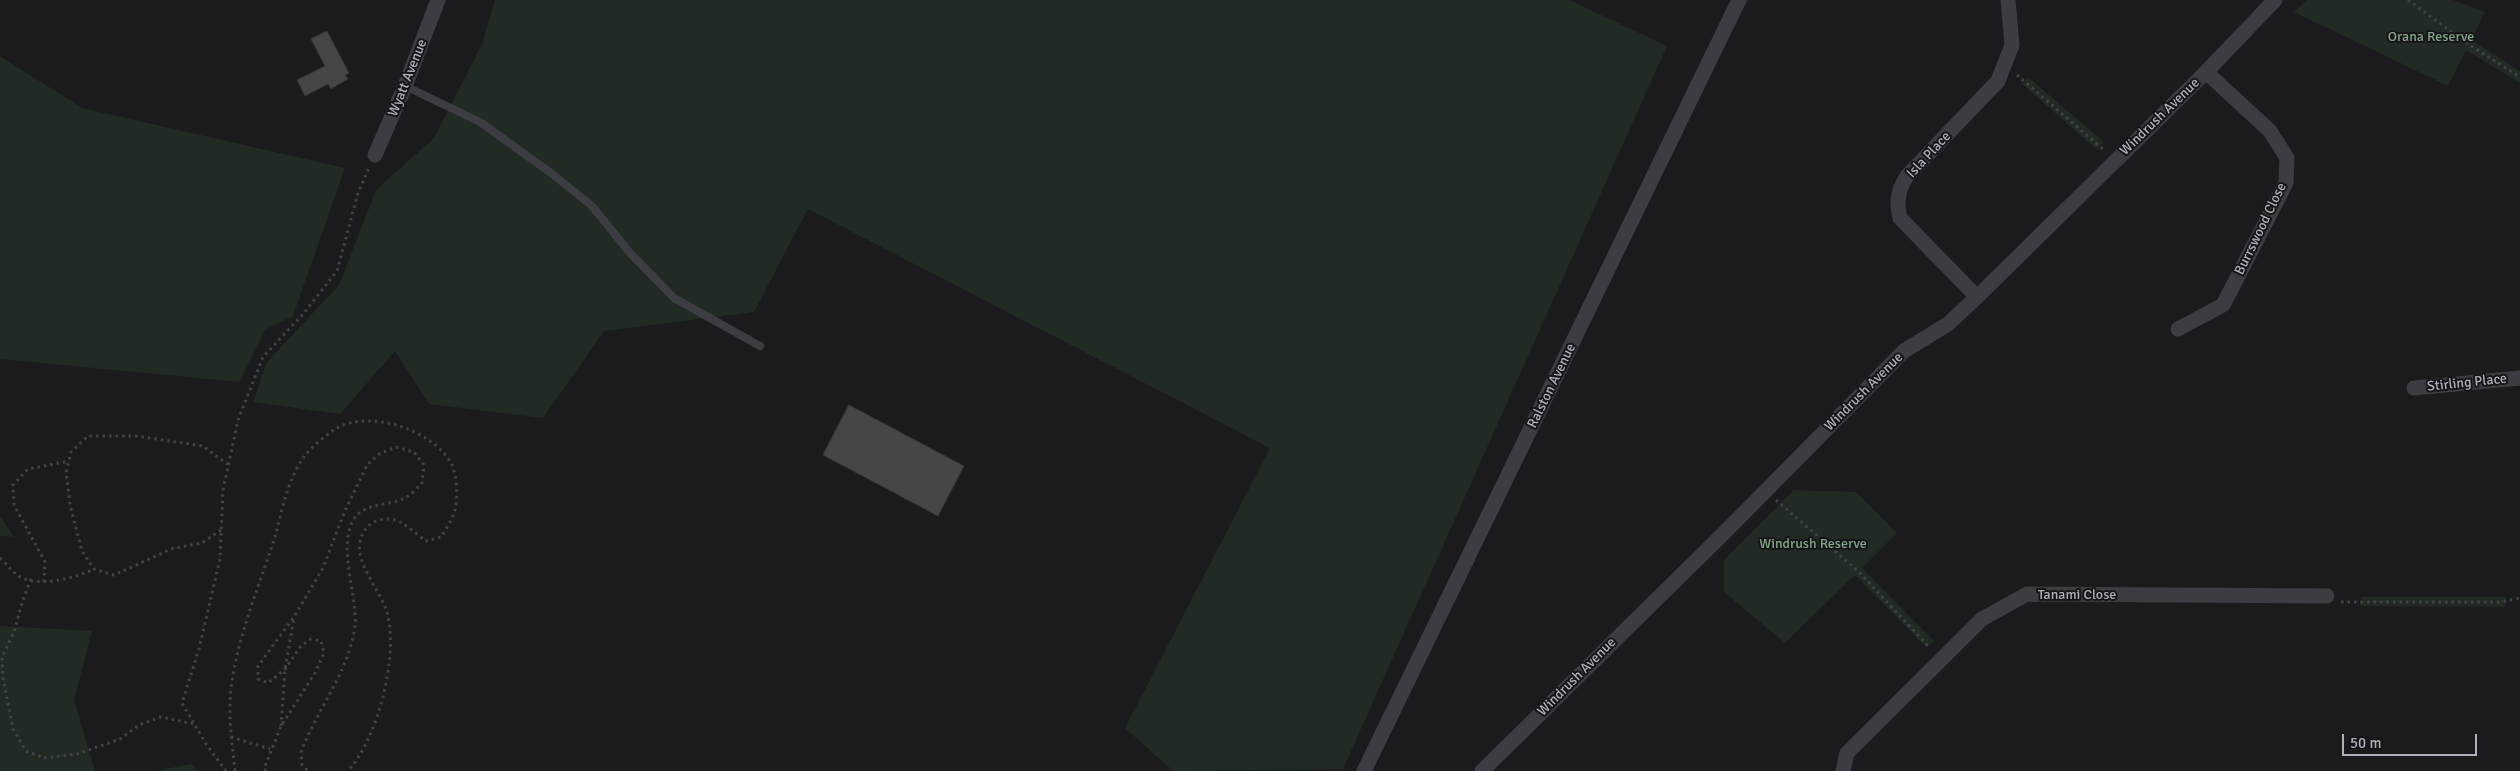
<!DOCTYPE html>
<style>
body{margin:0}
#map{position:relative;width:2520px;height:771px;overflow:hidden;background:#1b1a1d;font-family:Signika,sans-serif}
canvas{display:block}
.scale{position:absolute;left:2342px;top:734px;width:135px;height:22px;box-sizing:border-box;border:2px solid #aeb1bc;border-top:0;padding-left:6px;font-size:15px;line-height:18px;white-space:nowrap;color:#aeb1bc;-webkit-text-stroke:4px #161518;paint-order:stroke}
</style>
<div id="map">
<canvas width="2520" height="771"></canvas>
<div class="scale">50 m</div>
</div>
<script>
const c = document.querySelector('canvas').getContext('2d');
c.lineJoin = 'round';
function fill(path, color) { c.fillStyle = color; c.fill(path, 'evenodd'); }
function stroke(path, color, width, dash) { c.strokeStyle = color; c.lineWidth = width; c.lineCap = dash ? 'butt' : 'round'; c.setLineDash(dash || []); c.stroke(path); }
function label(font, color, halo, rows, align = 'center') {
  c.font = font + ' Signika,sans-serif'; c.lineWidth = 4; c.setLineDash([]); c.textBaseline = 'middle'; c.strokeStyle = halo; c.fillStyle = color; for (const [text, x, y, turn = 0] of rows) {
    c.save(); c.translate(x, y); c.rotate((+turn || 0) * Math.PI / 180); c.textAlign = isNaN(turn) ? turn : align; if (halo) c.strokeText(text, 0, 0); c.fillText(text, 0, 0); c.restore();
  }
}
fill(new Path2D(`
 M495,0H1569L1667,46L1343,769L1173,771L1125,728L1270,448L808,209L754,312L604,331L543,418L429,404L395,351L340,414L253,402L267,362L339,285L376,190L434,138L482,44Z
 M2307,0H2453L2485,12L2471,40L2520,71V83L2466,50L2448,86L2294,12Z
 M0,56L82,108L345,168L293,316L265,330L239,382L0,359Z
 M2028,77L2104,142L2096,149L2022,84Z
 M1794,490L1856,492L1897,533L1862,568L1934,641L1926,647L1855,575L1785,643L1724,592V560Z
 M0,516L14,537L0,536Z
 M2361,597H2506L2505,607L2360,606Z
 M0,626L92,631L74,700L95,771H0Z
 M192,764L198,771H155Z`), '#222a24');
const building = new Path2D(`
 M327,31L349,73L345,75L348,79L331,89L328,84L305,96L297,80L325,66L311,39Z
 M849,405L964,466L938,516L823,455Z`);
fill(building, '#45464a');
stroke(building, '#353539', 1);
stroke(new Path2D(`
 M2408,0L2468,44L2520,77
 M2017,75L2105,151
 M1776,500L1859,572L1930,648
 M221,530L202,543L171,549L114,575L94,569L82,551L70,505L66,473L71,452L88,436H136L203,446L230,466
 M0,558C6,564 11,570 17,575C36,589 76,578 94,569
 M31,579L22,603L14,632L2,657L3,678L13,729L26,751L44,758L77,754L120,739L139,725L161,717L194,724
 M44,582L45,562L14,505L13,485L28,469L69,461
 M2341,602H2499L2520,598
 M281,726L285,669L294,618
 M231,737L270,749
 M226,771L206,744L182,703L199,649L220,559L223,490L238,420L263,357L304,313L337,271L358,193L369,168
 M235,771C232,743 228,716 231,688C237,640 257,591 272,546C282,516 285,483 304,457C310,448 323,438 332,431C365,407 434,429 452,465C457,477 458,497 455,510C453,519 446,529 441,537L426,541C417,535 404,522 395,520C380,516 366,523 361,538C353,562 380,589 387,612C399,656 378,738 348,771
 M266,771L264,769L281,726L315,673L324,653L321,641L311,639L301,646L285,669L268,683L258,679V666L294,617L323,568L344,513L367,465L379,454L396,447L414,452L424,465L422,483C417,488 411,495 405,498C391,505 370,503 358,514C334,539 358,594 355,626C349,672 317,709 301,752L302,765L308,771`), '#424349', 3, [2.5, 4]);
stroke(new Path2D(`
 M405,86L480,122L551,173L592,206L630,253L674,298L760,346`), '#3c3c42', 8);
stroke(new Path2D(`
 M375,155L405,86L438,0
 M1977,297L1900,218C1896,202 1898,190 1907,176L1998,81L2012,45L2008,0
 M2178,329L2223,305L2286,183L2287,158L2270,131L2206,72
 M2414,388L2520,378
 M1364,771L1739,0
 M1482,771L1724,533L1904,351L1948,324L1977,297L2206,72L2275,0
 M1843,771L1847,753L1982,619L2027,594L2327,596`), '#3c3c42', 15);
label('14px', '#86a589', '#161518', [
 ["Orana Reserve",2431,37],
 ["Windrush Reserve",1813,544]
]);
label('14px', '#aeb1bc', '#161518', [
 ["Wyatt Avenue",408,78,-68],
 ["Windrush Avenue",2160,117,-44],
 ["Isla Place",1929,155,-47],
 ["Burrswood Close",2261,229,-64],
 ["Stirling Place",2467,383,-6],
 ["Ralston Avenue",1552,386,-64],
 ["Windrush Avenue",1864,392,-45],
 ["Tanami Close",2077,595],
 ["Windrush Avenue",1577,677,-45]
]);
</script>
